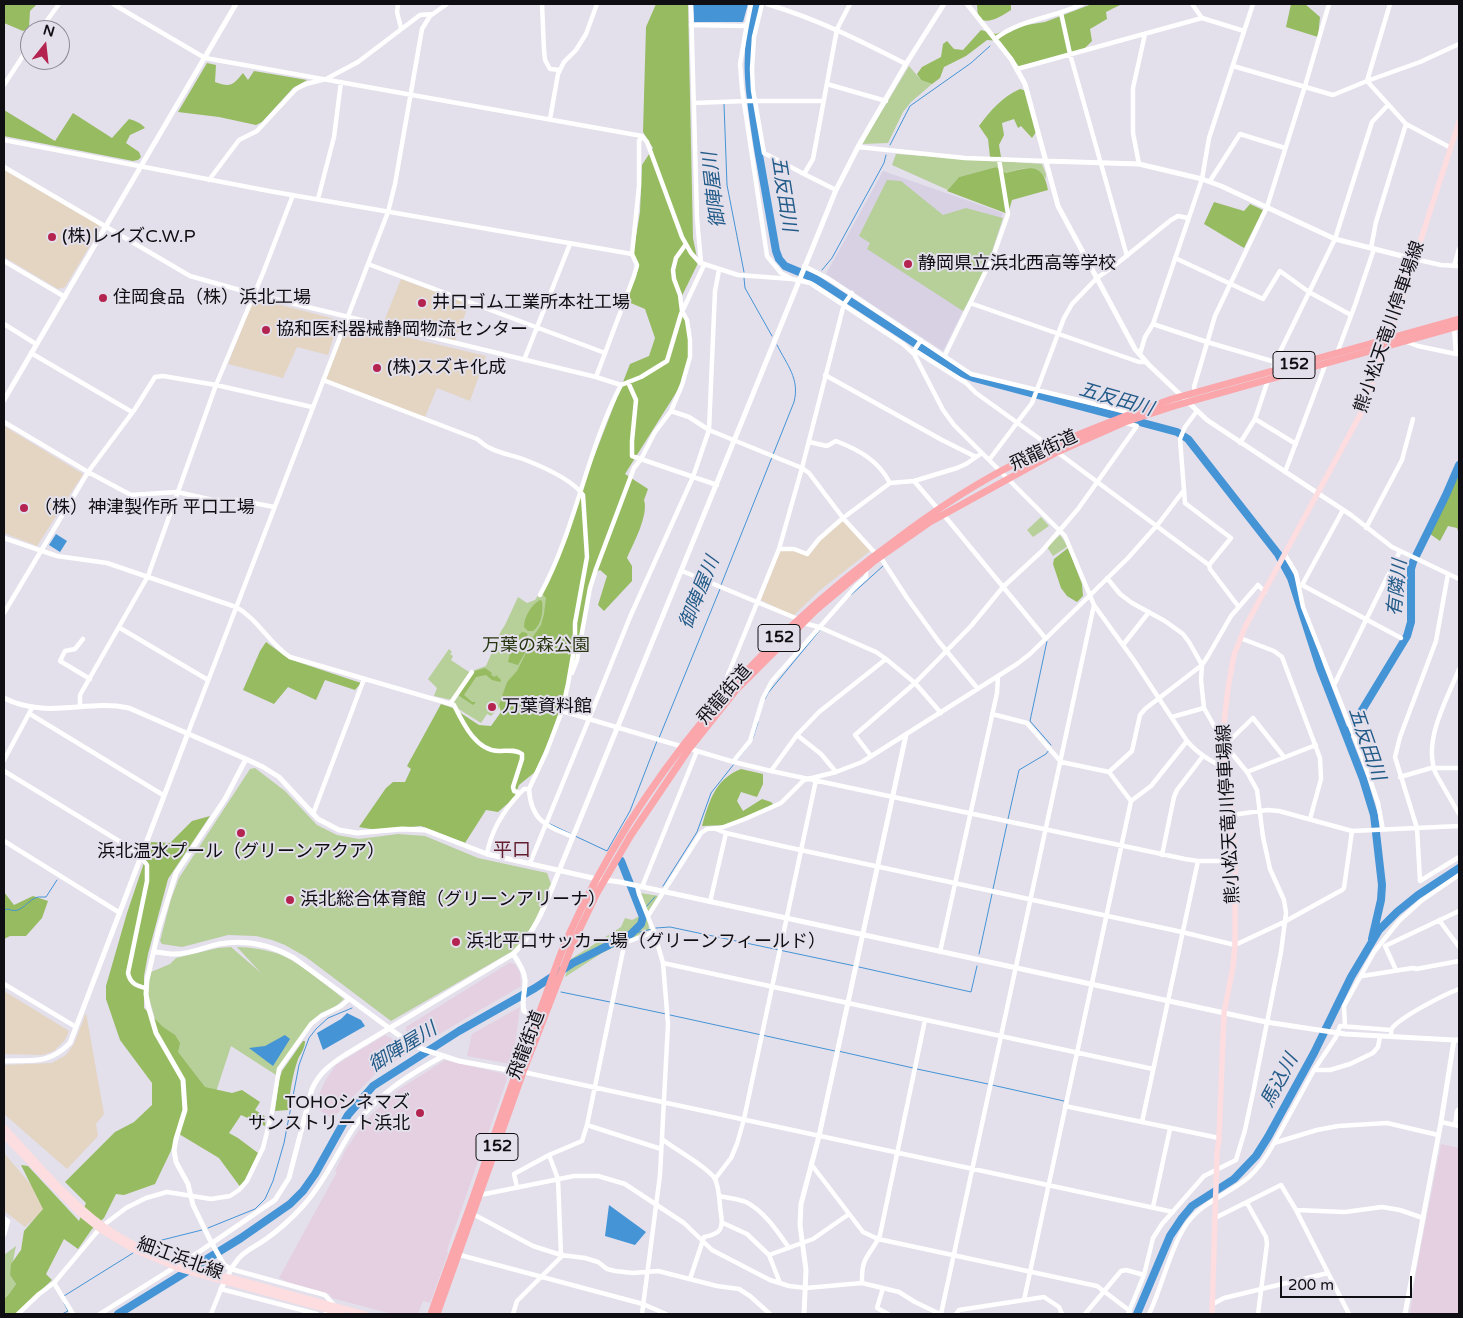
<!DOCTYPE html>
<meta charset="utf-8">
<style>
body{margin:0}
#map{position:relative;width:1463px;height:1318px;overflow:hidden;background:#e3dfeb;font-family:"Varela Round",sans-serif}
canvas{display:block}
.frame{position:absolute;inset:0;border:5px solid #0f0e12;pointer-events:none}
.north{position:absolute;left:20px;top:20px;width:50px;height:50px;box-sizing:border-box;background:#e3dfeb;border:1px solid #8e8b94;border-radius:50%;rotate:16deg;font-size:14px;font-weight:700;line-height:20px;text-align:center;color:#0f0e12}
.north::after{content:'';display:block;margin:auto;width:18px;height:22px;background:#b42450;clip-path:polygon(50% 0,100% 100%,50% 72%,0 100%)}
.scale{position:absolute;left:1280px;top:1276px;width:132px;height:22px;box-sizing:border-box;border:2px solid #0f0e12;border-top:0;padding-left:6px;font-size:15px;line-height:18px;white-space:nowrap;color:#0f0e12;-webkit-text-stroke:4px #e3dfeb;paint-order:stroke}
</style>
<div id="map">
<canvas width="1463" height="1318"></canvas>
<div class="frame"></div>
<div class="north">N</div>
<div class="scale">200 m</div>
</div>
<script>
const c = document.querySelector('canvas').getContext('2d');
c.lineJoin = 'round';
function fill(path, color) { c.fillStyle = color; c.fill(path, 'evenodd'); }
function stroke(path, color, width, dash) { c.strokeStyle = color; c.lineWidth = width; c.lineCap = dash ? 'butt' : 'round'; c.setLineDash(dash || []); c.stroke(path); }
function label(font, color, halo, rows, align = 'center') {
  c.font = font + ' "Varela Round","Noto Sans JP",sans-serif'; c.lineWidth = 4; c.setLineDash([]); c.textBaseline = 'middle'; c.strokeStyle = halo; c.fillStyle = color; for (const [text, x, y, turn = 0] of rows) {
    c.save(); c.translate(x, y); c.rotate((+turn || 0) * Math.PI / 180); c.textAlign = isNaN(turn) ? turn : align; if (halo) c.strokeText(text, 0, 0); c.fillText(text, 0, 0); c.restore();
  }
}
fill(new Path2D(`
 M509,963L515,964L520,973L521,986L424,1043L406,1034V1027Z
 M520,1007L514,1054L510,1064L467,1056L472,1034Z
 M385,1035L412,1050L375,1074L332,1119L314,1106L325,1081L336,1065Z
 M445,1060L505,1074L507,1079L447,1250L448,1253L430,1303L424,1301L422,1303L418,1314H392L332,1298L329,1294L292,1284L279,1278L337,1172L335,1171L345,1151L361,1127L372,1114L401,1088Z
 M1441,1144L1459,1148V1314H1410L1418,1261Z`), '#e4d0e0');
fill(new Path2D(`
 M4,170L99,225L100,229L65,287L58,289L4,257Z
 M401,279L469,304L455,341L383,324Z
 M254,298L339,320L328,355L297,347L283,378L228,364Z
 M347,323L486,356L470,401L437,388L425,417L326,379Z
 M4,426L83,474L37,546L4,533Z
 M842,520L870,551L819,591L793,616L761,600L780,551H794L808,556L821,539Z
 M4,991L69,1031L65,1040L54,1051L43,1055L4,1054Z
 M86,1013L104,1114L96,1124L98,1136L67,1169L4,1114V1065L52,1063L66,1055L74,1044Z
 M4,1153L49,1206L25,1227L4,1211Z`), '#e3d5c2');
fill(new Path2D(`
 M883,171L1003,213L982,273L943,351L826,274Z`), '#d8d1e4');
fill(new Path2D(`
 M909,66L921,80L932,84L911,102L903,112L888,143L862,144Z
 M896,154L1042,164L1046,174V179C1032,164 1024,168 1006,173L996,167L959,177L948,190L892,165Z
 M887,180L901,181L943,215L966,208L1003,218L984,276L963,311L867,249L870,243L859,236Z
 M1041,517L1049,526L1033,537L1027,530Z
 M1060,535L1068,546L1053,556L1047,547Z
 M539,594L577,606L574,623L507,682L499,708L491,716L487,714L481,723L457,708L452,700L434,696L437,688L428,679L449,649L452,652L450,654L453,656L451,660L469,672L486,666L501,631L505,625L518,597L527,603L535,600Z
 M255,768L285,791L317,825L337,835L359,839L398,834L425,836L478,858L547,873L551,884C540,908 533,935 511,952L391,1021L306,957L285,945L272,940L256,936L228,935L182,947L162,944L160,941L171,899L179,878L250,769Z
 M640,893L659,896L648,916L649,930L602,953L565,977L571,959L621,927L625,918L632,920L640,916Z
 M231,947L261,973L237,947C251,947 266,950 279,954C298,961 327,986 344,999L335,1007L321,1013L310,1023L276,1075L231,1046L213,1101L159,1033L148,994V982L151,972L170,964L176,958L218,948Z
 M16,1246L10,1275L16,1284L9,1294L4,1299V1255Z`), '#b7cf99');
fill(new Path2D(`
 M4,4H43L36,5L30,11L29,28L23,31L4,23Z
 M656,4H688L693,238L698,263L679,302L686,321L689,341V357L681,385L625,474L648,489L644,500C649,515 633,544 627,558L632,566V581L604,611L598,605L607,576L600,570L593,574L576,662L550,738L535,772L519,785L514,798L498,812L486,810L465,843L421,826L377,830L359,827L386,788L393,782H405L411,769L407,766L441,704L453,708L479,725L491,726L501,712L499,705L507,682L517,671L528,649L530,641L541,625L544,614L546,598L542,594L568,536L585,480L630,364L649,356L655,338L645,309L626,301L639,267L633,255L640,212L642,165L653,148L643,132L646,27Z
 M977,4H1011V10C1000,17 990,24 978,19Z
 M1092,4H1122L1106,12L1107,19L1090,29L1092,41L1082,51L1020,68L1000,41L987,40L966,56L944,67L940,78L932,84L921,80L917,74L922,67L941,57L943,44L947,41L954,49L963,50L981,30L996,34L1014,27L1045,22Z
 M1291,4H1305L1320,17L1318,37L1286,27Z
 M207,63L216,65L215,82C231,88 233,85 243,73L248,80L254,71L307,80L293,88L262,122L256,125L219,117L178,112Z
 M1020,89L1027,91L1036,132L1032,138L1021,126L1018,128L1014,119L1002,123L1004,135L999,145L1001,157H990L988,139L979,126C990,111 1002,97 1020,89Z
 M4,110L55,141L73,113L112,138L129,119C136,121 141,123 145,128L130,135L126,143L139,152L141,157L138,160L133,161L4,136Z
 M996,167L1006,173C1029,167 1043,162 1048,190L1012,200L1008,214L947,191L959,177Z
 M1214,202L1244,211L1250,204L1263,210L1244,248L1204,224Z
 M1459,470V533L1457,528L1448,526L1440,541L1430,534Z
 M1068,548L1082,584L1083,596L1077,602L1067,596L1061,588L1053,564L1054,559Z
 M540,600L542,601C543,612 542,624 533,631H528L524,627C524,617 531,605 540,600Z
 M522,632L527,633C530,646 524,655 518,665L508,662L512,645H516L518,649H523L526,642L519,639L518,636Z
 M266,642L289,659L361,683L355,690L325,680L316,700L288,687L274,704L243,690L260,651Z
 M485,668L492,673L491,675L495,677L496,675L501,680L500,682L492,680L486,675L476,677L464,695L472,702H476L473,705L458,695L472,672Z
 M741,769L763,774V784L757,797L741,792L737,801L743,811L762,799L771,802L774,805L725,825L702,826C709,802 715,779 741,769Z
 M210,816L168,879L148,954L144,976V1008L163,1027L175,1035L180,1043L178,1052L205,1087L232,1093L242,1090L260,1102L255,1110L266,1117L265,1126L241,1115L229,1133L238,1138L258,1153L241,1188L219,1158L179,1134L155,1184L124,1195L116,1194L104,1218L92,1229L78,1249L64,1239L46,1274L52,1280L16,1314H4V1299L9,1294L16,1284L10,1275L11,1264L21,1250L24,1231L43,1209L21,1165L28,1166L79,1221L86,1203L65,1182L115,1132L134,1122L152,1105V1083L120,1040L106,999V986L127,913L151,842L170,843L192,821Z
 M4,892L14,905L33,896L48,901L42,918L26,936H10L4,939Z
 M303,1041H305C305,1048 301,1053 298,1059C292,1076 290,1093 288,1110L275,1111L279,1080L282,1071Z`), '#96bb61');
fill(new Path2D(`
 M693,4H748L743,22H694Z
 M56,534L67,541L60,552L49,545Z
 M347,1013L361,1020L365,1026L323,1050L317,1033L341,1019Z
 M285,1035L290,1039L273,1066L249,1048L265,1046Z
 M609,1205L646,1232L635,1245L605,1236Z`), '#4494d6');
stroke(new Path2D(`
 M724,104L727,185L744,272
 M890,145L910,106L971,63L990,46
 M822,270L832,258L884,163L886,155
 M744,278L745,288L772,336
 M721,585L794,402C800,379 787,365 777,345
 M851,595L883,566
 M1047,641L1030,721L1051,745
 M765,699L768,693L820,630
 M659,738L720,589
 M753,738L758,722
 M1008,819L1019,770L1046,754L1049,750
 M550,824L571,834
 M575,836L607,851L630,811L657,741
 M663,886L697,832L711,793L749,745
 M993,889L1007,824
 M645,908L655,897
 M4,910L8,909C22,915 25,901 38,897C40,897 43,897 46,897L57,880
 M656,928L670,927L689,931L855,966
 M631,934L652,929
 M979,954L992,894
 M859,967L971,992L977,966
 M541,983L544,985
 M561,992L610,1002
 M614,1003L666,1014
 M670,1015L835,1051
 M838,1051L913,1068
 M917,1069L988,1084
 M992,1085L1064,1101
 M208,1228L255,1209L265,1199L273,1181L284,1143L299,1065L309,1038L316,1029L328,1018L352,1008
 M142,1246L146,1244L202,1230
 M64,1296L133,1253
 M62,1314L68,1311L64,1303`), '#4494d6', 1);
stroke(new Path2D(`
 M757,4C742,55 750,97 758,149C764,183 770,217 776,251L779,259L785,266L816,279L959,372L974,378L1177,432L1188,439L1278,554L1291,578L1320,668L1363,779L1374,815L1382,885L1381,900L1372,939
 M1347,735L1407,636L1411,622V569L1413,562L1446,495L1459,465
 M118,1314L241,1238L290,1204L303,1191L315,1174L348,1115L373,1086L459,1031L535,988L573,963L631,934L641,924L643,917L621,861
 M1137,1314L1170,1236L1182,1218L1192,1206L1234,1179L1256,1156L1268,1137L1314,1053L1351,977L1379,930L1397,912L1418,895L1459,868`), '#4494d6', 8);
stroke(new Path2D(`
 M113,4L205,58L642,136L647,142L682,237L691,253L700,263
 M398,4L397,12L401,28
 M542,4L544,50L545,60L550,69L560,70
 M691,4L697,218L701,263L738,275L792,279L810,283L903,344L914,354L943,410L954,425L1065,536L1094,605L1133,659L1187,741C1198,754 1211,761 1226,769
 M762,4L754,37L752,69L753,90L764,153L804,174
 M767,4C817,19 859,40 906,64
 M1192,4L1202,18
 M1061,13L1070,54L1127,256
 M747,24L740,64L742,89L767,256L781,273L790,278
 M691,25L743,26L747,24L751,4
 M40,30L59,4
 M995,39C1020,19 1054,18 1082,4
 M1233,66L1333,95L1367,81L1420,62L1459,44
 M1017,69L1202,18L1244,31
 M1367,81L1406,124L1451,148
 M1367,81L1390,4
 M827,84L886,101
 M4,85L30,45
 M694,103L745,101H823
 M550,119L558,74L564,62L576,50L586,34L597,4
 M4,140L269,191L632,254L639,186V141L642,136
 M858,147L965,158L1045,161
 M1139,164L1133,133V88L1145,34
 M4,167L190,276L254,294L596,377L621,385L641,377L667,361L681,314L704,265
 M209,180L239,140L257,131L296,89L306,84L326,79L358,62L420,15L433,14
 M1210,181L1240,134L1285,148
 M836,190L804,174L813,159L837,29L850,4
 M318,199L334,137L341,82
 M1371,248L1376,222L1406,124
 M994,254L1029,264L1086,258
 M1175,258L1263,299L1280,271L1309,292L1351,315
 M1414,259L1441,265L1459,266
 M4,261L65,297
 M368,264L605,353
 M804,266L829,279L971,374L1132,413
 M1454,266L1459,249
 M719,270L715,291L709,430L802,468L809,473L843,518L876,554
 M970,303L1139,362H1146
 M4,324L36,344
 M1153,324L1207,342L1275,362
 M1454,327L1456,354H1458
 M921,340L913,352H917L966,383L976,393L1051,447
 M1407,342L1418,346L1456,354
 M31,353L132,412
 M1337,353L1355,305L1374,249
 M1140,354L1145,337L1153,324L1202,179L1209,138L1253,4
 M945,355L994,254L1008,214L999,159
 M524,360L570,244
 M1272,371L1275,362L1335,239L1372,122L1388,105
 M825,375L942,440L976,457
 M596,377L634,276L637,265L632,254
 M323,380L477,439C481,442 485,446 490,448C501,454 512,455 523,459C541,466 572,479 583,495L587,557L575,623V644L568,684L562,711
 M628,382L636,400L632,441V456L717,485
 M1195,392L1194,387L1215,316L1267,207L1305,86L1329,4
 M671,411L689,417L709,430L693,477L630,617L589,719L734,762L771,771L1185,859L1198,861H1235
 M1255,419L1296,444
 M4,422L88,472L131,495L177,492L213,500H238L274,507
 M809,442L827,446L836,441C859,450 878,460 890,483
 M1240,443L1255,419L1268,380
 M1057,452L1209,565L1210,569L1238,606
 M989,460L1032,403L1064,318L1072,304L1097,278L1114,266L1171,220L1178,216L1188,218
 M1285,472L1326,363
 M914,481L938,509
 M1184,490L1185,503L1231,538L1209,565
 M1319,494L1351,515L1392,547L1459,579
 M943,514L1046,639
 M1366,528L1402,460L1413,419
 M4,538L57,556L107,563L236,607C258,619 269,643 290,657L454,705C463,723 476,751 499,751C507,751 515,749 522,754V759L513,787L514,791L520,793L524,789H529L546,753L562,711L589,719L530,863
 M779,549H794L807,554L819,539L843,518L890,483L914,481L957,468L966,464L982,453
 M1285,555L1296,573L1303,607L1363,759L1378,803L1383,830
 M881,558L907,598L939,642L978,689
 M682,571L798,619
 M1448,574L1436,641L1400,737L1395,757L1417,828L1420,881L1459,857
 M1107,578L1120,594L1132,603L1165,621L1183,634L1189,642L1202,665L1201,680L1204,708L1222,740
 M1300,585H1302L1343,510
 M1302,585L1401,638
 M540,595C576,529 586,452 621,385
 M4,613L88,472L135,409L155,377L163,376L216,385L312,407
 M803,623L819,627L876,652L886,659L915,683L941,713
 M120,628L208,680
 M1240,638L1274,651L1282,657L1320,758L1321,779L1310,819
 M83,639L75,649L65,651L60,661L90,679
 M1123,645L1149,612
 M1459,669C1447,700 1422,741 1436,774L1459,814
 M572,673L577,660L590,588L596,569L634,468L641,459L655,432L671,411L682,385L690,357V340L687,320L682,311L680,295L674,279L673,270L676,258L686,244
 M734,684L727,677L779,549L802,468L844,304L852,293
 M1334,685L1400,551
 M450,704L472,672
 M80,707V695L148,576L216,385L263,273L293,195
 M30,714L163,795
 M992,714L1027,723L1061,762L1109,772L1131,801
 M1172,717L1204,708
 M188,733L388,212L395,184L422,29L430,16L447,4
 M797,735L821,754L836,772
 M1224,746L1253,718L1284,757
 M871,756L855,735L915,683L971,626L1003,587L1042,551L1078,509L1137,426L1126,423
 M4,760L32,708
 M733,762L750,741L763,698L772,681L856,586L866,577V569
 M4,771L142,855
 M771,771L797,735L819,712L886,659
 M1109,772L1132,751L1140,715L1145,709L1202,665L1208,656L1231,616L1258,585L1265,592
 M1247,772L1316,745
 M1400,777L1431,768H1459
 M529,789C531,821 546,826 573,837
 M313,814L364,679
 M1232,815L1267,810L1279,811L1352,831L1459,826
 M716,829L726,833L782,846L1182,932L1235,945L1284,922L1342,890L1344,888L1352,831
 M4,841L120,913
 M487,854C491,831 504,810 520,793
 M1162,855L1174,797L1177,790L1203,756
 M141,857L147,865V881L128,973C130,983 136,986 146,988
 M637,886L639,894L654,932L663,963L668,1024L660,1175L642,1314
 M642,887L697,751
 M710,902L726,833
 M648,916L701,833L707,829L721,828L745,819L781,803L804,780L836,772L862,762L1017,664L1030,654L1128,558L1159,523L1184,490L1180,439L1185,427L1197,411
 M1439,920L1459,947
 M940,952L997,693L998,676
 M663,963L1153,1069
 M1396,970L1385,946L1459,911
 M1362,976L1413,968L1416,969L1459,961
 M4,984L76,1027
 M1345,1026L1344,1006L1374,952L1399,921L1421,901L1459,875
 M1380,1036L1378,1047L1373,1053L1350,1064L1330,1070H1314L1274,1143L1317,1130L1338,1126L1387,1123L1438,1135
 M1391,1036C1391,1031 1391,1028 1395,1025C1407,1014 1443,995 1459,989
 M1314,1070L1336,1037L1340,1026L1391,1030
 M523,1072L1173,1212
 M1065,1106L1219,1138
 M1142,1122L1198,861
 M1441,1122L1459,1126
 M587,1125L661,1149
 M1455,1125L1457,1111L1459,1109
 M662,1139C674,1149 708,1167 715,1179C720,1190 719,1203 721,1214C724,1230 719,1234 704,1237L690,1279
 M549,1155L558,1179L561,1255
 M811,1164L863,1232L878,1239L1097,1286L1130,1311
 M715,1179L731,1158L737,1144L744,1119L816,780
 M517,1187L514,1174L549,1155L582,1141L587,1125L624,946L627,942L654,932
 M480,1195L574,1176H598L625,1184L684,1223L712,1250L770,1280L789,1286L806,1288L862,1283L899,1292L915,1302L940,1314
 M719,1196C728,1198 738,1199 746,1202C764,1211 778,1232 789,1248
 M1247,1203L1266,1237L1267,1244L1258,1314
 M1153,1207L1170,1129
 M1296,1210L1345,1212L1382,1207L1400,1210L1423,1218
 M473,1214L533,1246L561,1255L585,1258L598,1262L607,1269L615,1271L633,1273L658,1271L717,1286L739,1289L750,1296L770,1314
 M4,1218L8,1221L4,1235
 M1215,1218L1281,1185L1296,1210L1349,1314
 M723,1223L747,1234L769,1255L780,1283
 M460,1255L643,1304L666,1314
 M769,1255L813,1239L849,1214
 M231,1269L325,1295L334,1305
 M54,1283L73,1314
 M862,1283C861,1255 870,1257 880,1235L925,1020
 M883,1288L877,1308L888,1314
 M1024,1300L1131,801L1151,786L1187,741
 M1213,1304L1224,1298L1328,1273
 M18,1314L39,1294L54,1283L101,1227L126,1208L146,1198L167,1192L211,1199L230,1196L239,1190L247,1181L263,1148L272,1112L279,1069L311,1024L321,1016L341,1006L349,999
 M211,1314L221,1289L317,1314
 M325,1314L333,1311
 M513,1314L517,1301L563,1255
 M941,1314L1094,605
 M956,1314L959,1310L1044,1297L1059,1307L1062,1314
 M1085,1314L1121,1271L1126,1270L1144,1275
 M1128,1314L1144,1275L1153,1238L1162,1224L1204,1176L1236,1160L1245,1130L1254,1088L1281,952L1286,913L1284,900L1270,869L1263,837L1257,790L1247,772L1225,745
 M1149,1314C1162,1287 1171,1245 1188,1222C1204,1201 1229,1194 1249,1177C1260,1167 1267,1156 1274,1143`), '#fff', 4.5);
stroke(new Path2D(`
 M967,4L1011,59L1025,84L1058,206L1135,349L1149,365L1207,420L1319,494
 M1045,161L1139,164L1202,179L1221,186L1335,239L1414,259
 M4,400L236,4
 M4,698C48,720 85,699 129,708L246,759L225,799L176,873L159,928L147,980L146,994L148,1006L156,1033L183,1080L185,1110L176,1139L174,1150L176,1162L188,1184L193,1205L209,1238L224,1265L231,1269
 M246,759L263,767L279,777L318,819L339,830L357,833L402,829L425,830L487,854L597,879L620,882L1266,1022L1345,1034L1454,1040
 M154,952C160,952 167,954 173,954C189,955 204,947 219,944C246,939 271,945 294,958L408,1042L422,1049L459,1061L519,1072
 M513,954C518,961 524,970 525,979C526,990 521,1000 524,1011L536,1017
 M4,1061C32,1060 48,1065 70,1043L188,733
 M221,1289C227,1278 232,1264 241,1256C248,1249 258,1245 266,1239C279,1230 292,1218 303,1206C323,1184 336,1155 352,1130C374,1096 409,1075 443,1056
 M100,1314L199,1252L275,1200L289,1178L312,1089C319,1073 331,1064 345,1055L513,954C537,931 547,900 559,871L836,190L859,145L906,64L944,4
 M804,1314L806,1270L800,1225L801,1204L819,1136L906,735
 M1405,1314L1441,1122L1454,1040H1459`), '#fff', 5);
stroke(new Path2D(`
 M4,1127C36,1161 66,1198 104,1226C147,1257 198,1269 248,1282C287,1293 326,1304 365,1314
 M4,1136L78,1212L102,1231L132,1249L179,1269L343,1314
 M1212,1314L1217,1153L1219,1138L1224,1013L1233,967L1235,945V861L1232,809L1222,740L1228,688L1234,655L1245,627L1360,415L1386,347L1459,122`), '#fddddf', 5.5);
stroke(new Path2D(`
 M431,1314C445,1273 461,1233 475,1192C496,1131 515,1070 540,1011C549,988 556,964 566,941C638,780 754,642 897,539C930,514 964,491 1001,471C1055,442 1114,420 1172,399L1459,319
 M437,1314L523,1072L573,943L597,893L631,835L689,749L736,690L816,610L873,562L930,522L1057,452L1125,422L1174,406L1459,326`), '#faa6aa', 7);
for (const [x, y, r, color] of [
 [52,237,5,"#b42450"],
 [908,264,5,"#b42450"],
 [103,298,5,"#b42450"],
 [422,303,5,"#b42450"],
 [266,330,5,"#b42450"],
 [377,368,5,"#b42450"],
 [24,508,5,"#b42450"],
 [492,707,5,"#b42450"],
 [241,833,5,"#b42450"],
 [290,900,5,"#b42450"],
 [456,942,5,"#b42450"],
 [420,1113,5,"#b42450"]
]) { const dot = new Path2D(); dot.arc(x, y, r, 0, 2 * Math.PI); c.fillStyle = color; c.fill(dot); stroke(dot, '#e3dfeb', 2); }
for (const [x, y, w] of [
 [1294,365,42],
 [779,638,42],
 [497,1147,42]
]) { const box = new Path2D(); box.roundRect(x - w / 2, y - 13.5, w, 27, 4); c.fillStyle = '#e3dfeb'; c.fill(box); stroke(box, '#0f0e12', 1); }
label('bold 16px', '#0f0e12', null, [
 ["152",1294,365],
 ["152",779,638],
 ["152",497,1147]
]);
label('18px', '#0f0e12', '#e3dfeb', [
 ["(株)レイズC.W.P",62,237],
 ["静岡県立浜北西高等学校",918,264],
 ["住岡食品（株）浜北工場",113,298],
 ["井口ゴム工業所本社工場",432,303],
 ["協和医科器械静岡物流センター",276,330],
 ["(株)スズキ化成",387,368],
 ["（株）神津製作所 平口工場",34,508],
 ["万葉資料館",502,707],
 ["浜北温水プール（グリーンアクア）",241,852,"center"],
 ["浜北総合体育館（グリーンアリーナ）",300,900],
 ["浜北平口サッカー場（グリーンフィールド）",466,942],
 ["TOHOシネマズ",410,1103,"right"],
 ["サンストリート浜北",410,1124,"right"]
], 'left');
label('18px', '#0f0e12', '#e3dfeb', [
 ["熊小松天竜川停車場線",1390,327,-71],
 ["飛龍街道",1044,451,-25],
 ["飛龍街道",725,695,-49],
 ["熊小松天竜川停車場線",1229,814,-93],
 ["飛龍街道",527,1045,-69],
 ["細江浜北線",180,1259,20]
]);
label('18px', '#283611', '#e3dfeb', [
 ["万葉の森公園",536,646]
]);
label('italic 19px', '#235b88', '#e3dfeb', [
 ["御陣屋川",715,190,-97],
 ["五反田川",783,194,81],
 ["五反田川",1116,400,16],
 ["有隣川",1398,588,-84],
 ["御陣屋川",700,593,-68],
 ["五反田川",1366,744,71],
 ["御陣屋川",403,1048,-32],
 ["馬込川",1280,1081,-62]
]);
label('19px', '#631e2f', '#e3dfeb', [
 ["平口",512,851]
]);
</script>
